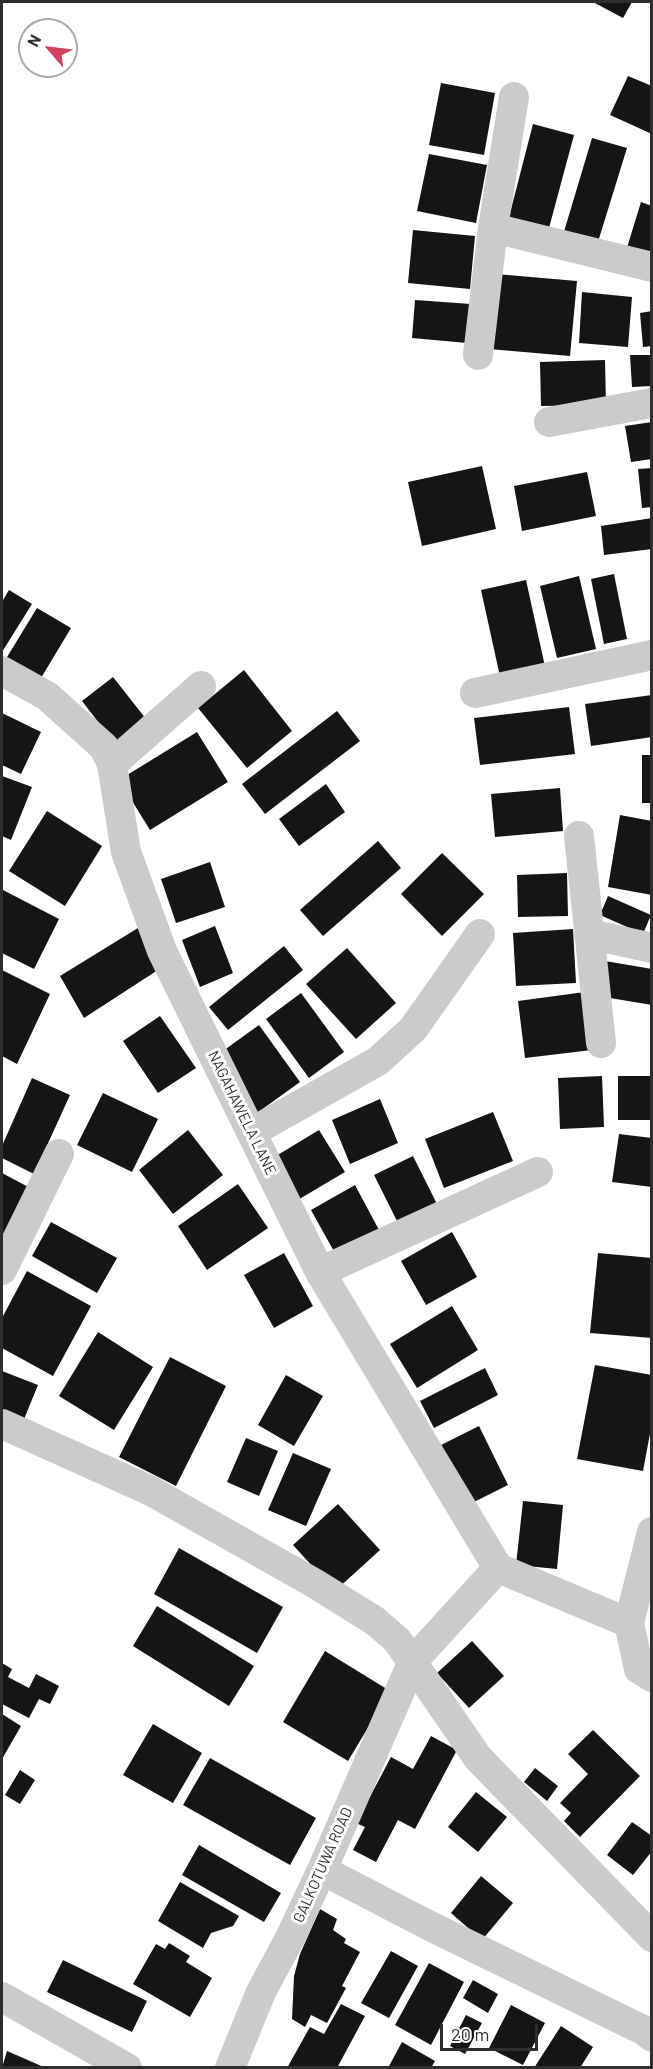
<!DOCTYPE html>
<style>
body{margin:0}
#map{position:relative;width:653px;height:2069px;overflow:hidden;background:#fff;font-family:Barlow,sans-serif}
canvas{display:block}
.frame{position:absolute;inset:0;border:3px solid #2e2e2e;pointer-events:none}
.north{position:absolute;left:18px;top:18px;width:60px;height:60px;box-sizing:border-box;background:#fff;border:2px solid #ababab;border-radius:50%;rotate:298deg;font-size:16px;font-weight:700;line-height:24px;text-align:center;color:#2e2e2e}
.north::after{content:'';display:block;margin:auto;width:21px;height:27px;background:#d1445f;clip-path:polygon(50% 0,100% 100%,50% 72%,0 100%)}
.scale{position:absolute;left:440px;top:2024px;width:98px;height:27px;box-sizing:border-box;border:3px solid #2e2e2e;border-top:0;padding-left:8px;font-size:18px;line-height:21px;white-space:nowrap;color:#2e2e2e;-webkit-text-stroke:4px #fff;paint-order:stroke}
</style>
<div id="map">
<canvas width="653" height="2069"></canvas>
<div class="frame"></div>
<div class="north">N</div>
<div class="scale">20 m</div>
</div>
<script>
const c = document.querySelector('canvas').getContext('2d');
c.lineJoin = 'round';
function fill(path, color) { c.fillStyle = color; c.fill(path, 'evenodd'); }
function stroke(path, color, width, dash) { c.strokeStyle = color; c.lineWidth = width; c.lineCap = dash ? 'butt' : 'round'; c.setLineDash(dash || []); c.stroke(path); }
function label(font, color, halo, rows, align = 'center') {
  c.font = font + ' Barlow,sans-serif'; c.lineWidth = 6; c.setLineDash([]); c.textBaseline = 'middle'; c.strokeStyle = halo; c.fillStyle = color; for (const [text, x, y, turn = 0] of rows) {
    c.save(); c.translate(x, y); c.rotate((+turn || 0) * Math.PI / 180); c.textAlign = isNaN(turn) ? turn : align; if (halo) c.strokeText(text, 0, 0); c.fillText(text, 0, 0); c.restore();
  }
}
fill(new Path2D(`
 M593,2H632L623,18Z
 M628,76L652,86V134L610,115Z
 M441,83L495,93L484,155L429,145Z
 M533,124L574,135L549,228L509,217Z
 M592,138L627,148L597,245L563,235Z
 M429,154L487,165L476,223L417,211Z
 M641,202L652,206V259L626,251Z
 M413,230L475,236L470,289L408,283Z
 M496,274L577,281L570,356L489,349Z
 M582,292L632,297L628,347L579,343Z
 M415,300L471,304L467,343L412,338Z
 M652,311V346L643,347L640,313Z
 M630,355H652V386L632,387Z
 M605,360L606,405L541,406L540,362Z
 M652,422V459L631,462L625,426Z
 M482,466L496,529L422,546L408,482Z
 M652,468V507L642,508L638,469Z
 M587,472L596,516L522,531L514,486Z
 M652,518V549L604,555L601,526Z
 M614,574L627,639L604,644L591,579Z
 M579,576L596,649L557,658L540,586Z
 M526,580L546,671L501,681L481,590Z
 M9,590L32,604L2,652V602Z
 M37,608L71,628L38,683L4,662Z
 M244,670L292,731L247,768L198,708Z
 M113,677L150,724L119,749L82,701Z
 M652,695V737L591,746L585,704Z
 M569,707L575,754L480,765L474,718Z
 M337,711L360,741L265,814L242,784Z
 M2,713L41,732L21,774L2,765Z
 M197,732L228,782L150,830L119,780Z
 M642,755H652V803H642Z
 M2,776L32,787L11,840L2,836Z
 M326,784L345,812L299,846L279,819Z
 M560,788L563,831L495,837L491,794Z
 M47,811L102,846L65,906L9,871Z
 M620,815L652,821V895L608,887Z
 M378,841L401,868L323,936L300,910Z
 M442,853L484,894L442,936L401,894Z
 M210,862L225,907L176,923L161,879Z
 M567,873L568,916L518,917L517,875Z
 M3,890L59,919L34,969L2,953V894Z
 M608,896L651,915L643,934L600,915Z
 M215,926L233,973L200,987L182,940Z
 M138,928L161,968L84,1018L60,976Z
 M573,929L576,983L516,986L513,933Z
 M284,946L303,970L228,1030L209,1007Z
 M347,948L396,1003L356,1039L306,984Z
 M605,961L652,969V1005L598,996Z
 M2,970L50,994L17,1064L2,1056Z
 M585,992L592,1050L525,1058L518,1001Z
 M301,993L344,1052L309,1078L266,1019Z
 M160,1016L196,1068L158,1093L123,1041Z
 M259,1025L300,1082L257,1113L216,1056Z
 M602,1076L604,1127L560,1129L558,1078Z
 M618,1076H652V1120H618Z
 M32,1078L70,1095L34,1174L2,1158V1146Z
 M103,1093L158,1119L132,1172L77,1145Z
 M380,1099L398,1143L350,1164L332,1120Z
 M493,1112L513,1161L444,1188L425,1139Z
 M188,1130L223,1175L173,1214L139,1170Z
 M319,1130L345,1172L296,1201L271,1159Z
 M619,1134L652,1138V1187L612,1182Z
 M413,1156L437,1204L398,1223L374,1175Z
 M2,1173L34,1190L2,1251Z
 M238,1184L268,1228L207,1270L178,1226Z
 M355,1185L379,1230L336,1255L311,1210Z
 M51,1222L117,1258L97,1293L32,1256Z
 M452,1232L477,1277L426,1305L401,1261Z
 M284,1253L313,1306L274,1328L244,1275Z
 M598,1253L652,1258V1338L590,1333Z
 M27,1271L91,1306L53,1376L2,1348V1318Z
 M452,1306L478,1350L417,1388L390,1344Z
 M98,1332L153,1367L114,1430L59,1396Z
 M170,1357L226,1386L176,1486L119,1457Z
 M595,1365L652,1375V1423L643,1471L577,1459Z
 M485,1368L498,1395L434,1428L420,1401Z
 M2,1371L38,1385L22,1424L2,1416Z
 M286,1375L323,1396L294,1446L258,1425Z
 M479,1426L508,1485L470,1504L441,1445Z
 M246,1438L278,1451L259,1496L227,1482Z
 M293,1453L331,1469L306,1526L268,1510Z
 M523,1501L563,1505L557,1569L516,1565Z
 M338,1504L380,1550L335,1591L293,1545Z
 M179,1548L283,1607L257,1653L154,1594Z
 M157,1606L254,1666L229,1706L133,1646Z
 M472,1641L504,1676L469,1708L437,1673Z
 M325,1651L390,1691L348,1761L283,1722Z
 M2,1663L12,1669L8,1677L29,1688L36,1674L59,1686L50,1704L39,1699L29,1718L2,1704Z
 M2,1714L21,1726L2,1759Z
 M153,1724L202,1753L173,1803L123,1775Z
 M593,1730L640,1776L580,1837L564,1821L571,1813L560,1803L588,1774L568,1754Z
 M431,1736L457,1750L415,1829L398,1820L376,1862L353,1850L365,1827L356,1823L391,1757L413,1769Z
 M210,1758L316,1818L290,1865L183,1805Z
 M535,1768L558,1786L547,1801L524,1782Z
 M20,1770L35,1780L20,1804L5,1795Z
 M476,1792L507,1817L478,1852L448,1827Z
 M632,1822L652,1836V1851L633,1875L607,1855Z
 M199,1845L281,1893L264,1922L182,1875Z
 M481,1876L513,1903L482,1940L451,1913Z
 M180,1882L239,1916L233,1926L211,1933L203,1948L158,1921Z
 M320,1909L337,1919L333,1930L346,1939L344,1943L360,1952L342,1986L346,1988L327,2023L311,2015L305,2027L292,2019L294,1976L300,1954Z
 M169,1943L190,1956L186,1962L212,1978L190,2017L133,1984L156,1944L165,1949Z
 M391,1951L418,1966L389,2018L361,2003Z
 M63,1960L147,2001L132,2032L47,1992Z
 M429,1963L464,1982L431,2045L395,2025Z
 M473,1980L498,1994L488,2013L463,1998Z
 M341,2004L365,2016L337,2068H287L310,2027L324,2034Z
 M511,2005L545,2023L523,2065L489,2048Z
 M466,2015L482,2023L465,2054L450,2046Z
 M561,2026L593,2047L580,2068H534Z
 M402,2042L435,2061L431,2068H388Z
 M7,2051L46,2068H2Z`), '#151515');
stroke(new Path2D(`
 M493,228L652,267
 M478,355L493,228L514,97
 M549,422L652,403
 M2,671L47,696L104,747L112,764L126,852L162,951L320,1272L498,1568
 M475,693L652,655
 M112,764L201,686
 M579,836L601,1043
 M589,934L652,948
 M252,1132L378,1061L413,1029L480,934
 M2,1270L59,1154
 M320,1272L538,1172
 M2,1424L151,1491L314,1583L375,1621L397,1640L478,1758L652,1937
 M629,1623L652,1532
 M322,1870L430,1926L643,2030L652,2037
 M2,1997L127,2068
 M230,2068L261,1992L291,1936L322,1870L413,1661L498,1568L629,1623L639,1669L652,1677`), '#cbcbcb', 30);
label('15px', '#2e2e2e', '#fff', [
 ["NAGAHAWELA LANE",242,1113,64],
 ["GALKOTUWA ROAD",323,1865,-66]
]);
</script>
